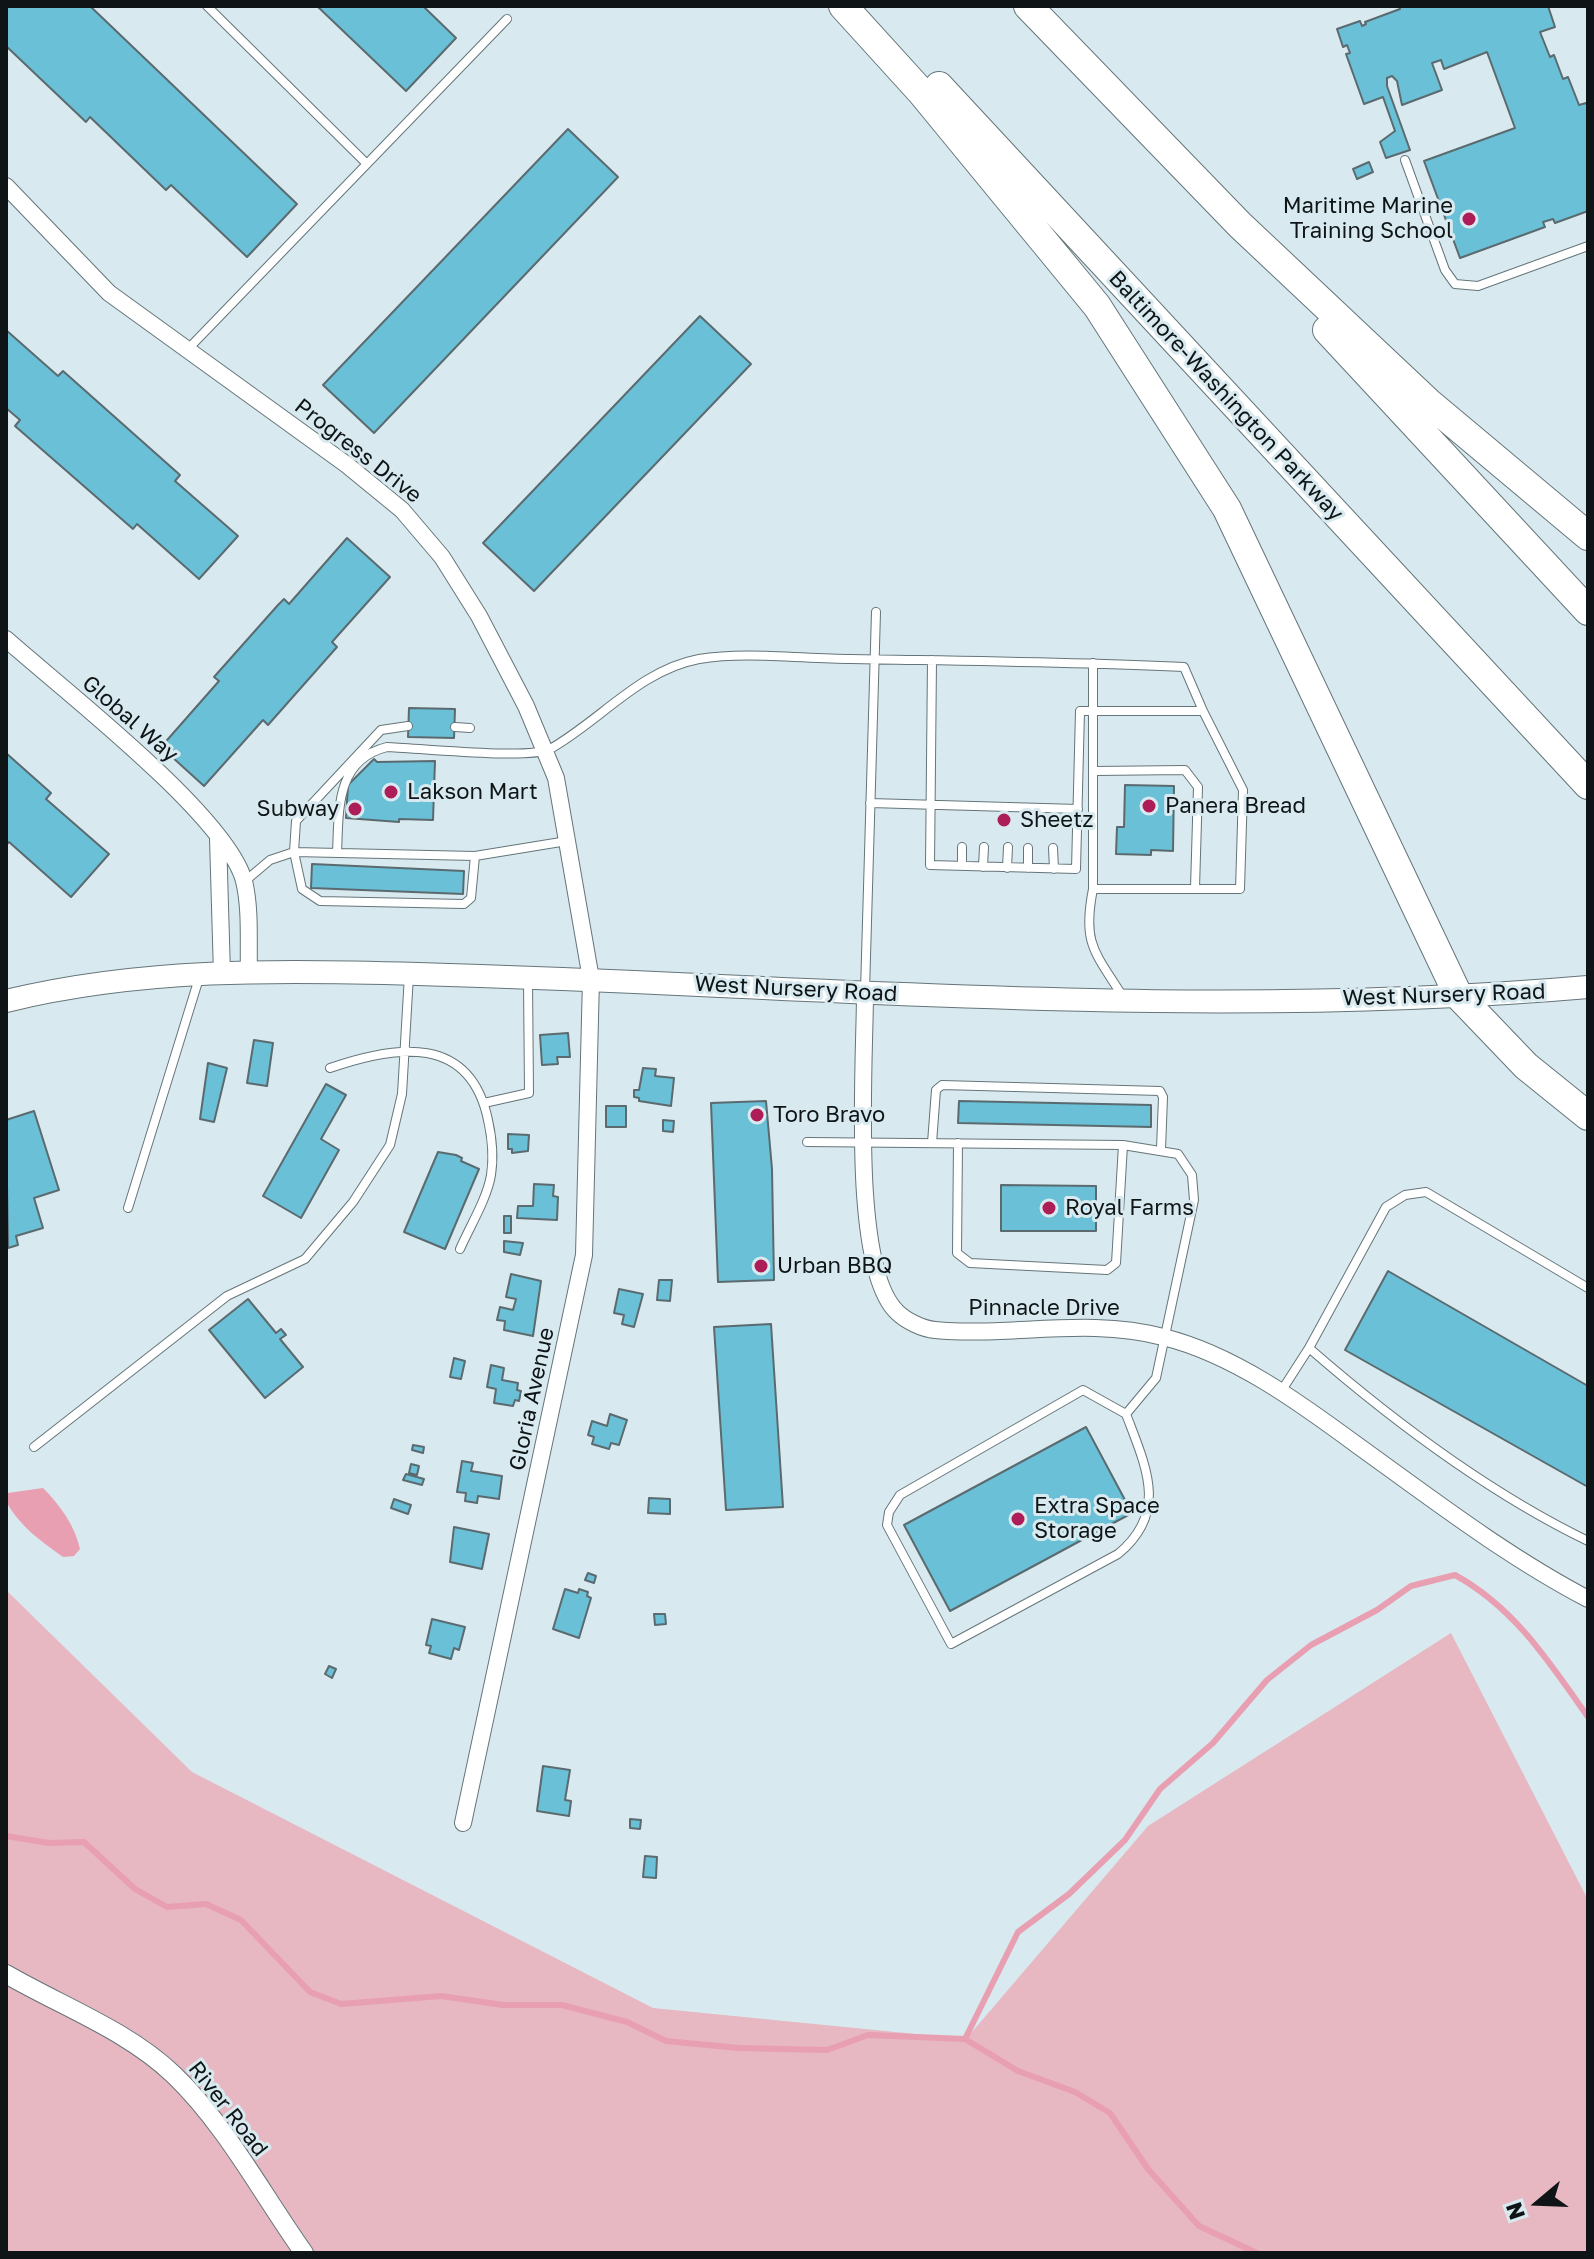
<!DOCTYPE html>
<style>
body{margin:0}
#map{position:relative;width:1594px;height:2259px;overflow:hidden;background:#d8eaef;font-family:"Golos Text",sans-serif}
canvas{display:block}
.frame{position:absolute;inset:0;border:8px solid #0f1517;pointer-events:none}
.north{position:absolute;left:1498px;top:2163px;width:80px;height:80px;-webkit-text-stroke:6px #d8eaef;paint-order:stroke;rotate:251deg;font-size:22px;font-weight:700;line-height:32px;text-align:center;color:#0f1517}
.north::after{content:'';display:block;margin:auto;width:28px;height:36px;background:#0f1517;clip-path:polygon(50% 0,100% 100%,50% 72%,0 100%)}
</style>
<div id="map">
<canvas width="1594" height="2259"></canvas>
<div class="frame"></div>
<div class="north">N</div>
</div>
<script>
const c = document.querySelector('canvas').getContext('2d');
c.lineJoin = 'round';
function fill(path, color) { c.fillStyle = color; c.fill(path, 'evenodd'); }
function stroke(path, color, width, dash) { c.strokeStyle = color; c.lineWidth = width; c.lineCap = dash ? 'butt' : 'round'; c.setLineDash(dash || []); c.stroke(path); }
function label(font, color, halo, rows, align = 'center') {
  c.font = font + ' "Golos Text",sans-serif'; c.lineWidth = 6; c.setLineDash([]); c.textBaseline = 'middle'; c.strokeStyle = halo; c.fillStyle = color; for (const [text, x, y, turn = 0] of rows) {
    c.save(); c.translate(x, y); c.rotate((+turn || 0) * Math.PI / 180); c.textAlign = isNaN(turn) ? turn : align; if (halo) c.strokeText(text, 0, 0); c.fillText(text, 0, 0); c.restore();
  }
}
fill(new Path2D(`
 M6,1590L192,1772L653,2008L966,2039L1148,1826L1451,1633L1588,1900V2253H6Z`), '#e7b7c2');
fill(new Path2D(`
 M43,1488C60,1505 75,1526 80,1549L74,1556L63,1557C41,1541 19,1526 6,1501L8,1493Z`), '#e89fb1');
stroke(new Path2D(`
 M6,1836L49,1843L84,1842L135,1889L167,1907L206,1904L241,1920L310,1992L341,2004L441,1996L503,2005H562L627,2022L666,2041L739,2048L827,2050L868,2035L965,2039L1018,2071L1075,2092L1110,2113L1148,2169L1199,2226L1257,2253
 M965,2039L1018,1932L1069,1894L1125,1840L1160,1789L1213,1743L1267,1680L1311,1645L1377,1610L1411,1586L1455,1575C1515,1608 1549,1662 1588,1717`), '#e89fb1', 6);
const building = new Path2D(`
 M6,6H90L297,204L247,257L171,185L166,190L90,117L86,122L6,46Z
 M317,6H423L456,38L406,91Z
 M1399,6H1548L1555,27L1540,32L1550,57L1554,55L1563,79L1568,77L1579,105L1586,103L1588,108V211L1555,223L1553,219L1543,222L1545,227L1460,258L1424,161L1515,128L1487,52L1444,69L1441,60L1432,63L1442,90L1402,105L1397,81L1392,76L1387,78V86L1410,150L1386,158L1380,142L1395,131L1383,97L1364,104L1346,54L1350,53L1347,45L1343,47L1337,29L1360,21L1362,26L1366,24L1365,22L1400,9Z
 M568,129L618,177L374,433L323,385Z
 M1369,162L1373,172L1357,179L1353,169Z
 M700,316L751,364L534,591L483,543Z
 M6,330L58,376L63,371L180,475L175,481L238,536L199,579L137,524L133,529L15,426L20,420L6,408Z
 M347,538L390,577L332,642L337,647L268,725L263,720L204,786L161,747L219,681L214,677L278,605L284,599L289,604Z
 M409,708L455,709L454,738L408,737Z
 M6,753L51,793L46,799L109,854L71,897L9,842L6,845Z
 M374,759L377,762L435,761L433,820L399,819V822L346,818L348,785Z
 M1125,785L1174,786L1173,851L1151,850V855L1116,854L1117,827H1124Z
 M312,864L464,871L463,894L311,888Z
 M568,1033L570,1057H557L558,1064L542,1065L540,1035Z
 M254,1040L273,1043L267,1086L247,1083Z
 M208,1063L227,1068L214,1122L200,1119Z
 M643,1068L656,1069L655,1076L674,1078L671,1106L639,1101V1098L634,1097V1090H639Z
 M326,1084L346,1095L321,1139L339,1150L301,1218L263,1196Z
 M766,1101L772,1169L774,1280L718,1282L711,1103Z
 M959,1101L1151,1105V1127L958,1123Z
 M606,1106H626V1127H606Z
 M34,1111L59,1190L34,1198L43,1228L16,1236L18,1245L8,1248L6,1120Z
 M663,1120L674,1121L673,1132L663,1131Z
 M508,1134L529,1135L528,1151L512,1153V1149H508Z
 M438,1152L456,1155L462,1158L461,1161L479,1169L445,1249L404,1232Z
 M534,1184L554,1185L553,1196L558,1197L557,1220L517,1218L518,1206H533Z
 M1001,1185L1096,1186V1231H1001Z
 M504,1216H511V1233H504Z
 M504,1241L523,1243L520,1255L504,1252Z
 M1388,1271L1588,1386V1487L1345,1350Z
 M511,1274L541,1281L533,1336L504,1330L505,1321L497,1320L500,1307L513,1310L516,1299L506,1297Z
 M659,1280H672L670,1301L657,1300Z
 M619,1289L643,1294L634,1327L622,1324L624,1315L614,1313Z
 M248,1299L276,1333L281,1329L286,1335L280,1339L303,1367L265,1398L209,1330Z
 M771,1324L783,1507L726,1510L714,1327Z
 M454,1358L465,1361L461,1379L450,1377Z
 M491,1365L504,1368L502,1380L518,1383L517,1390L521,1391L519,1401L515,1400L513,1406L494,1403L496,1389L487,1387Z
 M610,1414L627,1420L619,1445L611,1443L609,1449L592,1444L594,1437L588,1435L592,1421L607,1426Z
 M1086,1427L1132,1513L950,1611L904,1525Z
 M413,1445L424,1447L423,1453L412,1450Z
 M462,1461L473,1463L471,1471L502,1476L499,1499L478,1496L477,1503L465,1501L466,1493L457,1492Z
 M411,1464L419,1466L417,1475L409,1473Z
 M406,1474L424,1479L422,1485L403,1480Z
 M649,1498L670,1499V1514L648,1513Z
 M394,1499L411,1505L408,1514L391,1508Z
 M454,1527L489,1534L482,1569L450,1562Z
 M588,1573L596,1576L594,1583L585,1580Z
 M565,1589L578,1593L579,1589L588,1592L587,1596L591,1598L579,1638L553,1629Z
 M654,1614H665L666,1624L655,1625Z
 M432,1619L465,1627L459,1650L454,1648L451,1659L429,1653L431,1646L426,1645Z
 M329,1666L336,1669L332,1678L325,1674Z
 M543,1766L570,1770L565,1800L571,1801L569,1816L537,1811Z
 M630,1819L641,1820L640,1829L630,1828Z
 M645,1856L657,1857L656,1878L643,1877Z`);
fill(building, '#69c0d7');
stroke(building, '#5b6a6f', 2);
const service = new Path2D(`
 M207,6L367,164
 M1405,160L1445,270L1455,284L1478,286L1588,246
 M188,349L507,19
 M1093,663V889C1082,944 1095,952 1123,997
 M408,726L381,730L296,821L294,852L302,889L320,901L464,904L471,898L475,856
 M455,727L470,728
 M1095,771L1185,770L1198,787L1195,888
 M870,803L1078,809
 M1053,848L1054,869
 M337,853C339,811 335,760 387,747C417,748 529,760 550,749C600,721 640,670 699,659C745,651 804,659 851,659C962,661 1073,662 1184,667L1203,711H1080L1076,869L930,865L932,660
 M962,866V847
 M983,867L984,847
 M1007,868L1008,847
 M1028,868V848
 M244,882L270,860L294,852L475,856L567,841
 M1093,889H1240L1243,790L1203,711
 M865,991L876,612
 M330,1068C396,1045 470,1034 488,1120C492,1138 494,1156 491,1175C487,1199 470,1226 460,1249
 M484,1103L529,1093L528,980
 M807,1142L1123,1145L1178,1154L1192,1175L1194,1200L1156,1378L1126,1414C1146,1467 1169,1512 1118,1554L951,1644L887,1525L889,1512L900,1495L1083,1390L1126,1414
 M932,1143L936,1090L942,1085L1160,1091L1163,1097L1161,1149
 M958,1143L957,1253L970,1263L1107,1270L1116,1263L1123,1145
 M128,1208L200,975
 M1309,1348L1386,1207L1405,1195L1426,1192L1588,1288
 M1282,1390L1309,1348C1393,1421 1487,1492 1588,1541
 M34,1447L227,1296L305,1259L353,1202L390,1145L402,1094L409,975`);
const minor = new Path2D(`
 M6,186L109,293L347,465L402,510L442,557L479,616L526,706L556,778L591,979L584,1255L463,1823
 M6,639C61,688 227,816 244,881C251,910 248,944 249,973
 M218,838L222,974
 M865,993C865,1061 850,1267 897,1312C906,1321 923,1329 935,1330C1011,1337 1088,1317 1163,1337C1233,1354 1300,1403 1357,1445C1432,1499 1506,1556 1588,1599`);
const tertiary = new Path2D(`
 M6,1974C61,2006 127,2030 174,2075C226,2125 262,2194 304,2253`);
const secondary = new Path2D(`
 M6,1001C141,968 279,970 418,974C519,977 619,981 720,986C1009,1000 1300,1012 1588,987`);
const motorway = new Path2D(`
 M843,6L922,93L1097,306L1227,509L1458,995L1526,1066L1588,1116
 M1028,6L1240,225L1428,402L1588,536
 M939,86L1588,785
 M1327,330L1588,611`);
stroke(service, '#65757a', 10);
stroke(minor, '#65757a', 18);
stroke(tertiary, '#65757a', 20);
stroke(secondary, '#65757a', 24);
stroke(motorway, '#65757a', 30);
stroke(service, '#fff', 8);
stroke(minor, '#fff', 16);
stroke(tertiary, '#fff', 18);
stroke(secondary, '#fff', 22);
stroke(motorway, '#fff', 28);
for (const [x, y, r, color] of [
 [1469,219,8,"#ad1e58"],
 [391,792,8,"#ad1e58"],
 [1149,806,8,"#ad1e58"],
 [355,809,8,"#ad1e58"],
 [1004,820,8,"#ad1e58"],
 [757,1115,8,"#ad1e58"],
 [1049,1208,8,"#ad1e58"],
 [761,1266,8,"#ad1e58"],
 [1018,1519,8,"#ad1e58"]
]) { const dot = new Path2D(); dot.arc(x, y, r, 0, 2 * Math.PI); c.fillStyle = color; c.fill(dot); stroke(dot, '#d8eaef', 3); }
label('22px', '#0f1517', '#d8eaef', [
 ["Maritime Marine",1453,206,"right"],
 ["Training School",1453,231,"right"],
 ["Lakson Mart",407,792],
 ["Panera Bread",1165,806],
 ["Subway",339,809,"right"],
 ["Sheetz",1020,820],
 ["Toro Bravo",773,1115],
 ["Royal Farms",1065,1208],
 ["Urban BBQ",777,1266],
 ["Extra Space",1034,1506],
 ["Storage",1034,1531]
], 'left');
label('22px', '#0f1517', '#d8eaef', [
 ["Baltimore-Washington Parkway",1226,396,47],
 ["Progress Drive",358,451,38],
 ["Global Way",130,719,41],
 ["West Nursery Road",796,989,3],
 ["West Nursery Road",1444,995,-2],
 ["Pinnacle Drive",1044,1308],
 ["Gloria Avenue",532,1399,-78],
 ["River Road",228,2109,52]
]);
</script>
